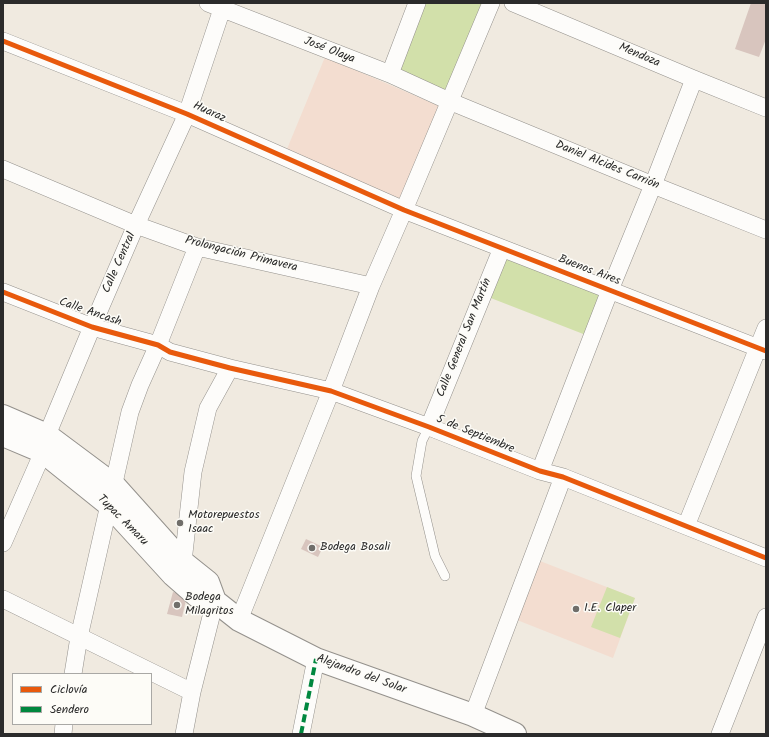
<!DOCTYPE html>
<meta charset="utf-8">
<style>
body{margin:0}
#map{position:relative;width:769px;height:737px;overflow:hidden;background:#f0eae0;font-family:Kalam,sans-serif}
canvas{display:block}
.frame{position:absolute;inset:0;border:4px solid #2b2b2b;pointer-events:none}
.legend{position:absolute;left:12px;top:673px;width:140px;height:52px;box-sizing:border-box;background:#fdfcf7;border:1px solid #a9a8a5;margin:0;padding:5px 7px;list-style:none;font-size:12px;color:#2b2b2b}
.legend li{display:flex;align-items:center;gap:8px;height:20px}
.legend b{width:20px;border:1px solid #a9a8a5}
</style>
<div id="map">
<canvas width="769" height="737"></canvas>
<div class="frame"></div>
<ul class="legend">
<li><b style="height:5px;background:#e8590c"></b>Ciclovía</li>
<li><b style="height:5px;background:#00873e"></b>Sendero</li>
</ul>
</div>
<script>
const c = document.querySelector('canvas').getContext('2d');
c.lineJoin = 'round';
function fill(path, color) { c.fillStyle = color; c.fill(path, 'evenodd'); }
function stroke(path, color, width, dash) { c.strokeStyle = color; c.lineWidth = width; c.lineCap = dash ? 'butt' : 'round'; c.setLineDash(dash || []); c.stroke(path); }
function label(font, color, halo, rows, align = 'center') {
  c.font = font + ' Kalam,sans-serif'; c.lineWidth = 3; c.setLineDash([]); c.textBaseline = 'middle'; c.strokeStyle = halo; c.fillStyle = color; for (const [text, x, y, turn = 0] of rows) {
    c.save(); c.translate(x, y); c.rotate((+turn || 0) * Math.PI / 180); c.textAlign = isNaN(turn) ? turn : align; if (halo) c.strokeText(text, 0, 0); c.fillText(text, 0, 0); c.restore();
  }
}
fill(new Path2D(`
 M325,57L439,106L399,200L287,149Z
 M540,561L635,598L613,658L517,620Z`), '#f3ddd0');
fill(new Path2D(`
 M422,3H482L449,91L396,72Z
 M502,248L610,290L591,337L483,295Z
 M607,587L635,598L620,638L591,627Z`), '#d2e0aa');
fill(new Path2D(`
 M751,3H766V39L759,57L735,49Z
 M306,539L323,547L318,557L301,549Z
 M173,592L187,596L182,617L167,614Z`), '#d8c5be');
const lane = new Path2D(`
 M429,427L422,441L416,476L435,556L445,576`);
const street = new Path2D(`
 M208,3L390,74L449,101L653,185L766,230
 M513,3L694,79L766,108
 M3,41L187,114L404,210L766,351
 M390,74L417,3
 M3,169L136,225L197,247L371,286
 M3,292L92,327L158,345L170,352L230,368L331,391L429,427L540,471L563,477L766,558
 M429,427L502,248
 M540,471L610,290L653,185L694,79
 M686,526L766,328
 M3,543L43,452L47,435L92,327L136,225L187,114L224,3
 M183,562L193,472L208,408L230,368
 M3,599L192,692
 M239,620L331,391L371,286L404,210L491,3
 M73,674L79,637L130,412L140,385L158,345L197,247
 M473,715L563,477
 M63,734L64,724
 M184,734L192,692L215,601
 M301,734L316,659
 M720,734L766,617`);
const secondary = new Path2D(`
 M3,416L47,435L114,485L183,562L208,582L215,601
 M3,435L43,452L109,505L173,575L197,596L215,601L239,620L316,659L473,715L515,734`);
stroke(lane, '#94918c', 10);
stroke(street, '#94918c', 18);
stroke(secondary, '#94918c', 24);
stroke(lane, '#fdfcfa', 9);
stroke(street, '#fdfcfa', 17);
stroke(secondary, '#fdfcfa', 22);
stroke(new Path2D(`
 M301,734L316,659`), '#00873e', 4, [8, 4]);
stroke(new Path2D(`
 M3,41L187,114L404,210L766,351
 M3,292L92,327L158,345L170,352L230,368L331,391L429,427L540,471L563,477L766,558`), '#e8590c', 5);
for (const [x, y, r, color] of [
 [180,523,4,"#706e6a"],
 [312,548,4,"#706e6a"],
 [177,605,4,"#706e6a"],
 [576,609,4,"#706e6a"]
]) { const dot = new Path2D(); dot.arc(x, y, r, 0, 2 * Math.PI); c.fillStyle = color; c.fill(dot); stroke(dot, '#fdfcf7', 1.5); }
label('12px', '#2b2b2b', '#fdfcf7', [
 ["José Olaya",329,51,21],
 ["Mendoza",639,56,23],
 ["Huaraz",209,113,24],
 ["Daniel Alcides Carrión",607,166,22],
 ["Prolongación Primavera",241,255,14],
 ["Calle Central",120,263,-66],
 ["Buenos Aires",589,271,21],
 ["Calle Ancash",90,313,19],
 ["Calle General San Martín",465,338,-68],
 ["5 de Septiembre",475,435,22],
 ["Tupac Amaru",122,521,45],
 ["Alejandro del Solar",361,675,20]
]);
label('12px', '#2b2b2b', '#fdfcf7', [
 ["Motorepuestos",188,516],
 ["Isaac",188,530],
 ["Bodega Bosali",320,548],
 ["Bodega",185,598],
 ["Milagritos",185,612],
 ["I.E. Claper",584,609]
], 'left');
</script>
